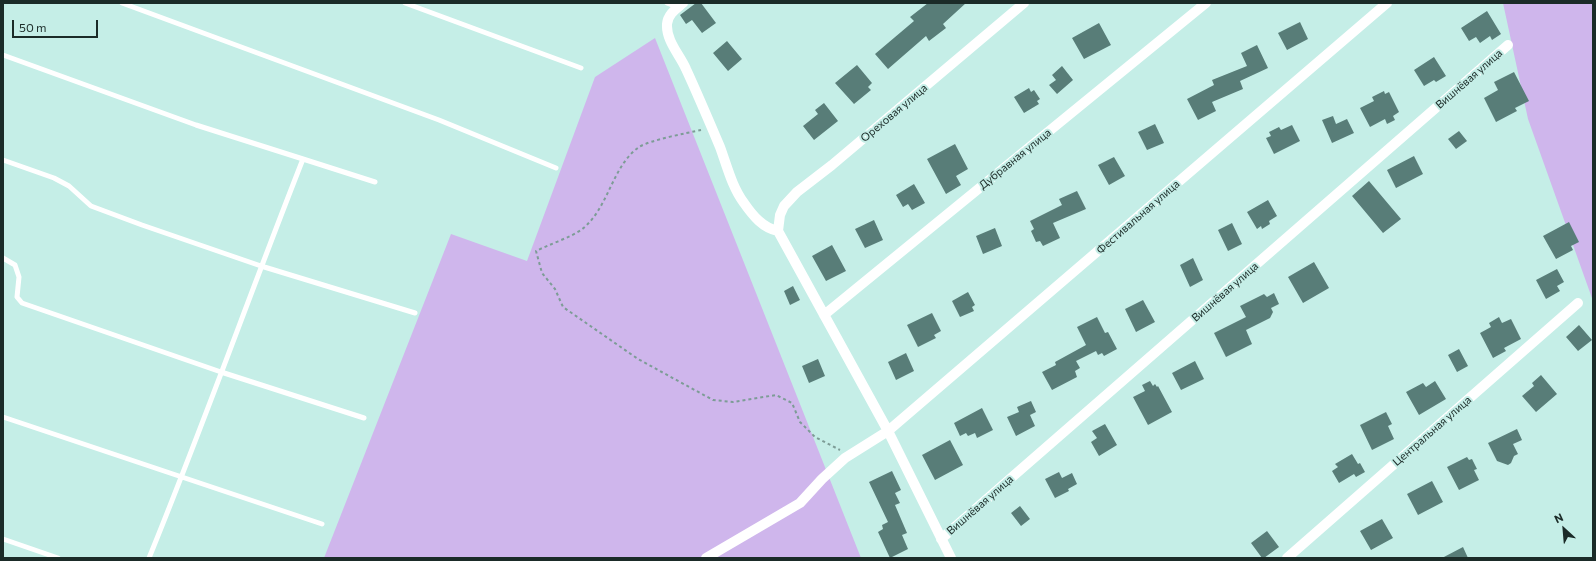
<!DOCTYPE html>
<meta charset="utf-8">
<style>
body{margin:0}
#map{position:relative;width:1596px;height:561px;overflow:hidden;background:#c5eee7;font-family:Commissioner,sans-serif}
canvas{display:block}
.frame{position:absolute;inset:0;border:4px solid #1b2b28;pointer-events:none}
.north{position:absolute;left:1544px;top:509px;width:40px;height:40px;-webkit-text-stroke:3px #c5eee7;paint-order:stroke;rotate:334deg;font-size:11px;font-weight:700;line-height:16px;text-align:center;color:#1b2b28}
.north::after{content:'';display:block;margin:auto;width:14px;height:18px;background:#1b2b28;clip-path:polygon(50% 0,100% 100%,50% 72%,0 100%)}
.scale{position:absolute;left:12px;top:20px;width:86px;height:18px;box-sizing:border-box;border:2px solid #1b2b28;border-top:0;padding-left:5px;font-size:12px;line-height:14px;white-space:nowrap;color:#1b2b28;-webkit-text-stroke:3px #c5eee7;paint-order:stroke}
</style>
<div id="map">
<canvas width="1596" height="561"></canvas>
<div class="frame"></div>
<div class="north">N</div>
<div class="scale">50 m</div>
</div>
<script>
const c = document.querySelector('canvas').getContext('2d');
c.lineJoin = 'round';
function fill(path, color) { c.fillStyle = color; c.fill(path, 'evenodd'); }
function stroke(path, color, width, dash) { c.strokeStyle = color; c.lineWidth = width; c.lineCap = dash ? 'butt' : 'round'; c.setLineDash(dash || []); c.stroke(path); }
function label(font, color, halo, rows, align = 'center') {
  c.font = font + ' Commissioner,sans-serif'; c.lineWidth = 4; c.setLineDash([]); c.textBaseline = 'middle'; c.strokeStyle = halo; c.fillStyle = color; for (const [text, x, y, turn = 0] of rows) {
    c.save(); c.translate(x, y); c.rotate((+turn || 0) * Math.PI / 180); c.textAlign = isNaN(turn) ? turn : align; if (halo) c.strokeText(text, 0, 0); c.fillText(text, 0, 0); c.restore();
  }
}
fill(new Path2D(`
 M1503,3H1593V301L1528,119Z
 M655,38L861,558H324L451,234L527,261L595,77Z`), '#cfb6ec');
fill(new Path2D(`
 M696,3H701L716,23L702,33L692,20L686,24L680,15Z
 M928,3H966L943,24L946,28L929,41L926,36L888,69L875,54L914,21L910,17Z
 M1487,11L1501,34L1492,40L1490,36L1480,43L1476,37L1469,41L1461,28Z
 M1300,22L1308,39L1287,50L1278,33Z
 M1099,23L1111,45L1084,59L1072,38Z
 M727,41L742,59L728,71L713,53Z
 M1257,45L1268,68L1240,81L1243,89L1212,102L1216,111L1198,120L1187,99L1214,85L1212,80L1247,66L1241,53Z
 M1434,57L1446,76L1436,82L1434,80L1424,86L1414,70Z
 M857,65L872,83L868,87L871,90L854,104L835,83Z
 M1062,66L1073,80L1057,94L1049,85L1056,80L1052,75Z
 M1514,72L1529,101L1515,108L1517,111L1496,122L1484,98L1498,90L1494,82Z
 M1029,88L1031,92L1034,90L1040,99L1037,101L1039,104L1024,113L1014,97Z
 M1384,91L1385,94L1389,92L1399,112L1393,116L1395,120L1387,124L1385,119L1370,127L1360,108L1374,101L1372,97Z
 M824,103L838,121L814,140L803,126L818,114L815,110Z
 M1333,116L1336,124L1347,119L1354,133L1332,143L1322,120Z
 M1155,124L1164,143L1147,150L1138,132Z
 M1292,125L1300,141L1274,154L1266,138L1271,136L1269,132L1279,127L1281,130Z
 M1459,131L1467,141L1456,149L1448,139Z
 M955,144L968,169L956,176L961,185L946,194L927,159Z
 M1414,156L1423,174L1396,188L1387,170Z
 M1114,157L1125,176L1109,185L1098,165Z
 M1369,181L1401,219L1383,233L1352,196Z
 M914,184L925,203L912,210L908,204L903,207L896,195Z
 M1077,191L1086,209L1053,223L1060,238L1043,246L1040,241L1036,242L1031,231L1034,229L1030,221L1062,205L1059,199Z
 M1268,200L1277,216L1269,221L1270,224L1262,229L1261,226L1257,229L1247,212Z
 M874,220L883,240L865,248L855,229Z
 M1569,222L1579,242L1571,246L1573,250L1556,259L1543,236Z
 M1232,223L1242,244L1228,251L1218,230Z
 M995,228L1002,246L983,254L976,236Z
 M832,245L846,271L826,281L812,256Z
 M1193,258L1203,280L1190,287L1180,265Z
 M1314,262L1329,288L1303,303L1288,277Z
 M1557,269L1564,282L1557,286L1560,291L1546,299L1536,280Z
 M793,286L800,300L790,305L784,291Z
 M968,292L975,305L972,307L974,311L960,317L952,301Z
 M1274,293L1279,304L1271,308L1273,312L1270,318L1246,330L1252,344L1226,357L1214,333L1246,317L1240,306L1264,294L1267,297Z
 M1143,300L1155,322L1136,332L1125,309Z
 M932,313L941,331L934,335L936,338L918,347L907,325Z
 M1097,317L1105,333L1108,332L1117,349L1104,356L1102,353L1098,355L1096,351L1076,361L1080,368L1075,371L1077,377L1052,390L1042,372L1056,365L1055,362L1086,345L1077,327Z
 M1499,317L1502,323L1511,319L1521,339L1504,348L1506,351L1493,358L1480,333L1491,327L1489,323Z
 M1579,325L1592,340L1578,351L1566,337Z
 M1459,349L1468,366L1457,372L1448,355Z
 M906,353L914,371L896,380L888,362Z
 M818,359L825,376L809,383L802,366Z
 M1195,361L1204,379L1181,390L1172,373Z
 M1541,375L1557,394L1536,412L1522,396L1534,386L1532,383Z
 M1150,381L1153,386L1155,384L1157,387L1158,386L1172,412L1148,425L1133,397L1145,391L1142,385Z
 M1435,381L1446,399L1419,415L1406,392L1423,383L1426,387Z
 M1031,401L1036,412L1030,415L1035,426L1016,436L1007,417L1019,412L1017,407Z
 M982,408L993,430L977,438L975,433L968,436L966,433L960,436L954,423Z
 M1386,412L1392,424L1388,426L1394,439L1372,450L1360,425Z
 M1105,424L1117,445L1099,456L1091,442L1097,438L1092,431Z
 M1517,429L1522,440L1513,444L1518,454L1514,456L1511,463L1508,465L1497,461L1488,443Z
 M950,440L963,465L935,480L922,455Z
 M1352,454L1358,464L1360,463L1365,472L1356,477L1354,474L1339,483L1332,471L1338,467L1335,464Z
 M1467,457L1469,460L1472,459L1477,469L1474,470L1479,480L1459,490L1447,467Z
 M892,471L901,490L895,493L900,503L895,505L907,533L902,535L908,549L890,558L878,532L883,529L882,525L888,522L869,482Z
 M1059,472L1062,478L1072,473L1077,484L1068,489L1069,491L1055,498L1045,479Z
 M1432,481L1443,502L1418,515L1407,494Z
 M1020,506L1030,519L1021,526L1011,513Z
 M1382,519L1393,538L1371,550L1360,531Z
 M1267,531L1279,547L1264,558H1262L1251,543Z
 M1463,547L1468,558H1442Z`), '#587d78');
stroke(new Path2D(`
 M701,130C687,133 650,140 639,147C611,167 609,209 581,230C571,237 548,245 536,251L542,273L555,289L563,307L638,359L713,400L733,402L776,395L792,403L800,422L815,437L840,450`), '#7d9c96', 2, [3, 3]);
stroke(new Path2D(`
 M122,3L439,120L556,168
 M405,3L581,68
 M667,3L672,5
 M3,55L196,125L303,159
 M3,160L54,178L69,186L91,206L142,225L261,266L415,313
 M3,258L15,265L19,277L17,297L22,303L221,372L364,418
 M3,417L322,524
 M3,539L58,558
 M149,558C203,426 251,291 303,159L375,182`), '#fff', 5);
stroke(new Path2D(`
 M683,3C676,9 668,14 667,24C666,41 680,55 686,69C698,95 709,121 720,147C727,166 732,187 744,203C753,216 763,228 778,231L888,431L951,558
 M778,231L780,215L784,206L797,192L832,165L1024,3
 M824,315L1206,3
 M941,539L1508,45
 M706,558L800,503L822,479L845,458L888,431L1387,3
 M1287,558L1578,303`), '#fff', 10);
label('11px', '#1b2b28', '#c5eee7', [
 ["Вишнёвая улица",1469,79,-41],
 ["Ореховая улица",894,113,-40],
 ["Дубравная улица",1015,159,-39],
 ["Фестивальная улица",1138,217,-41],
 ["Вишнёвая улица",1225,292,-41],
 ["Центральная улица",1432,431,-41],
 ["Вишнёвая улица",980,505,-41]
]);
</script>
